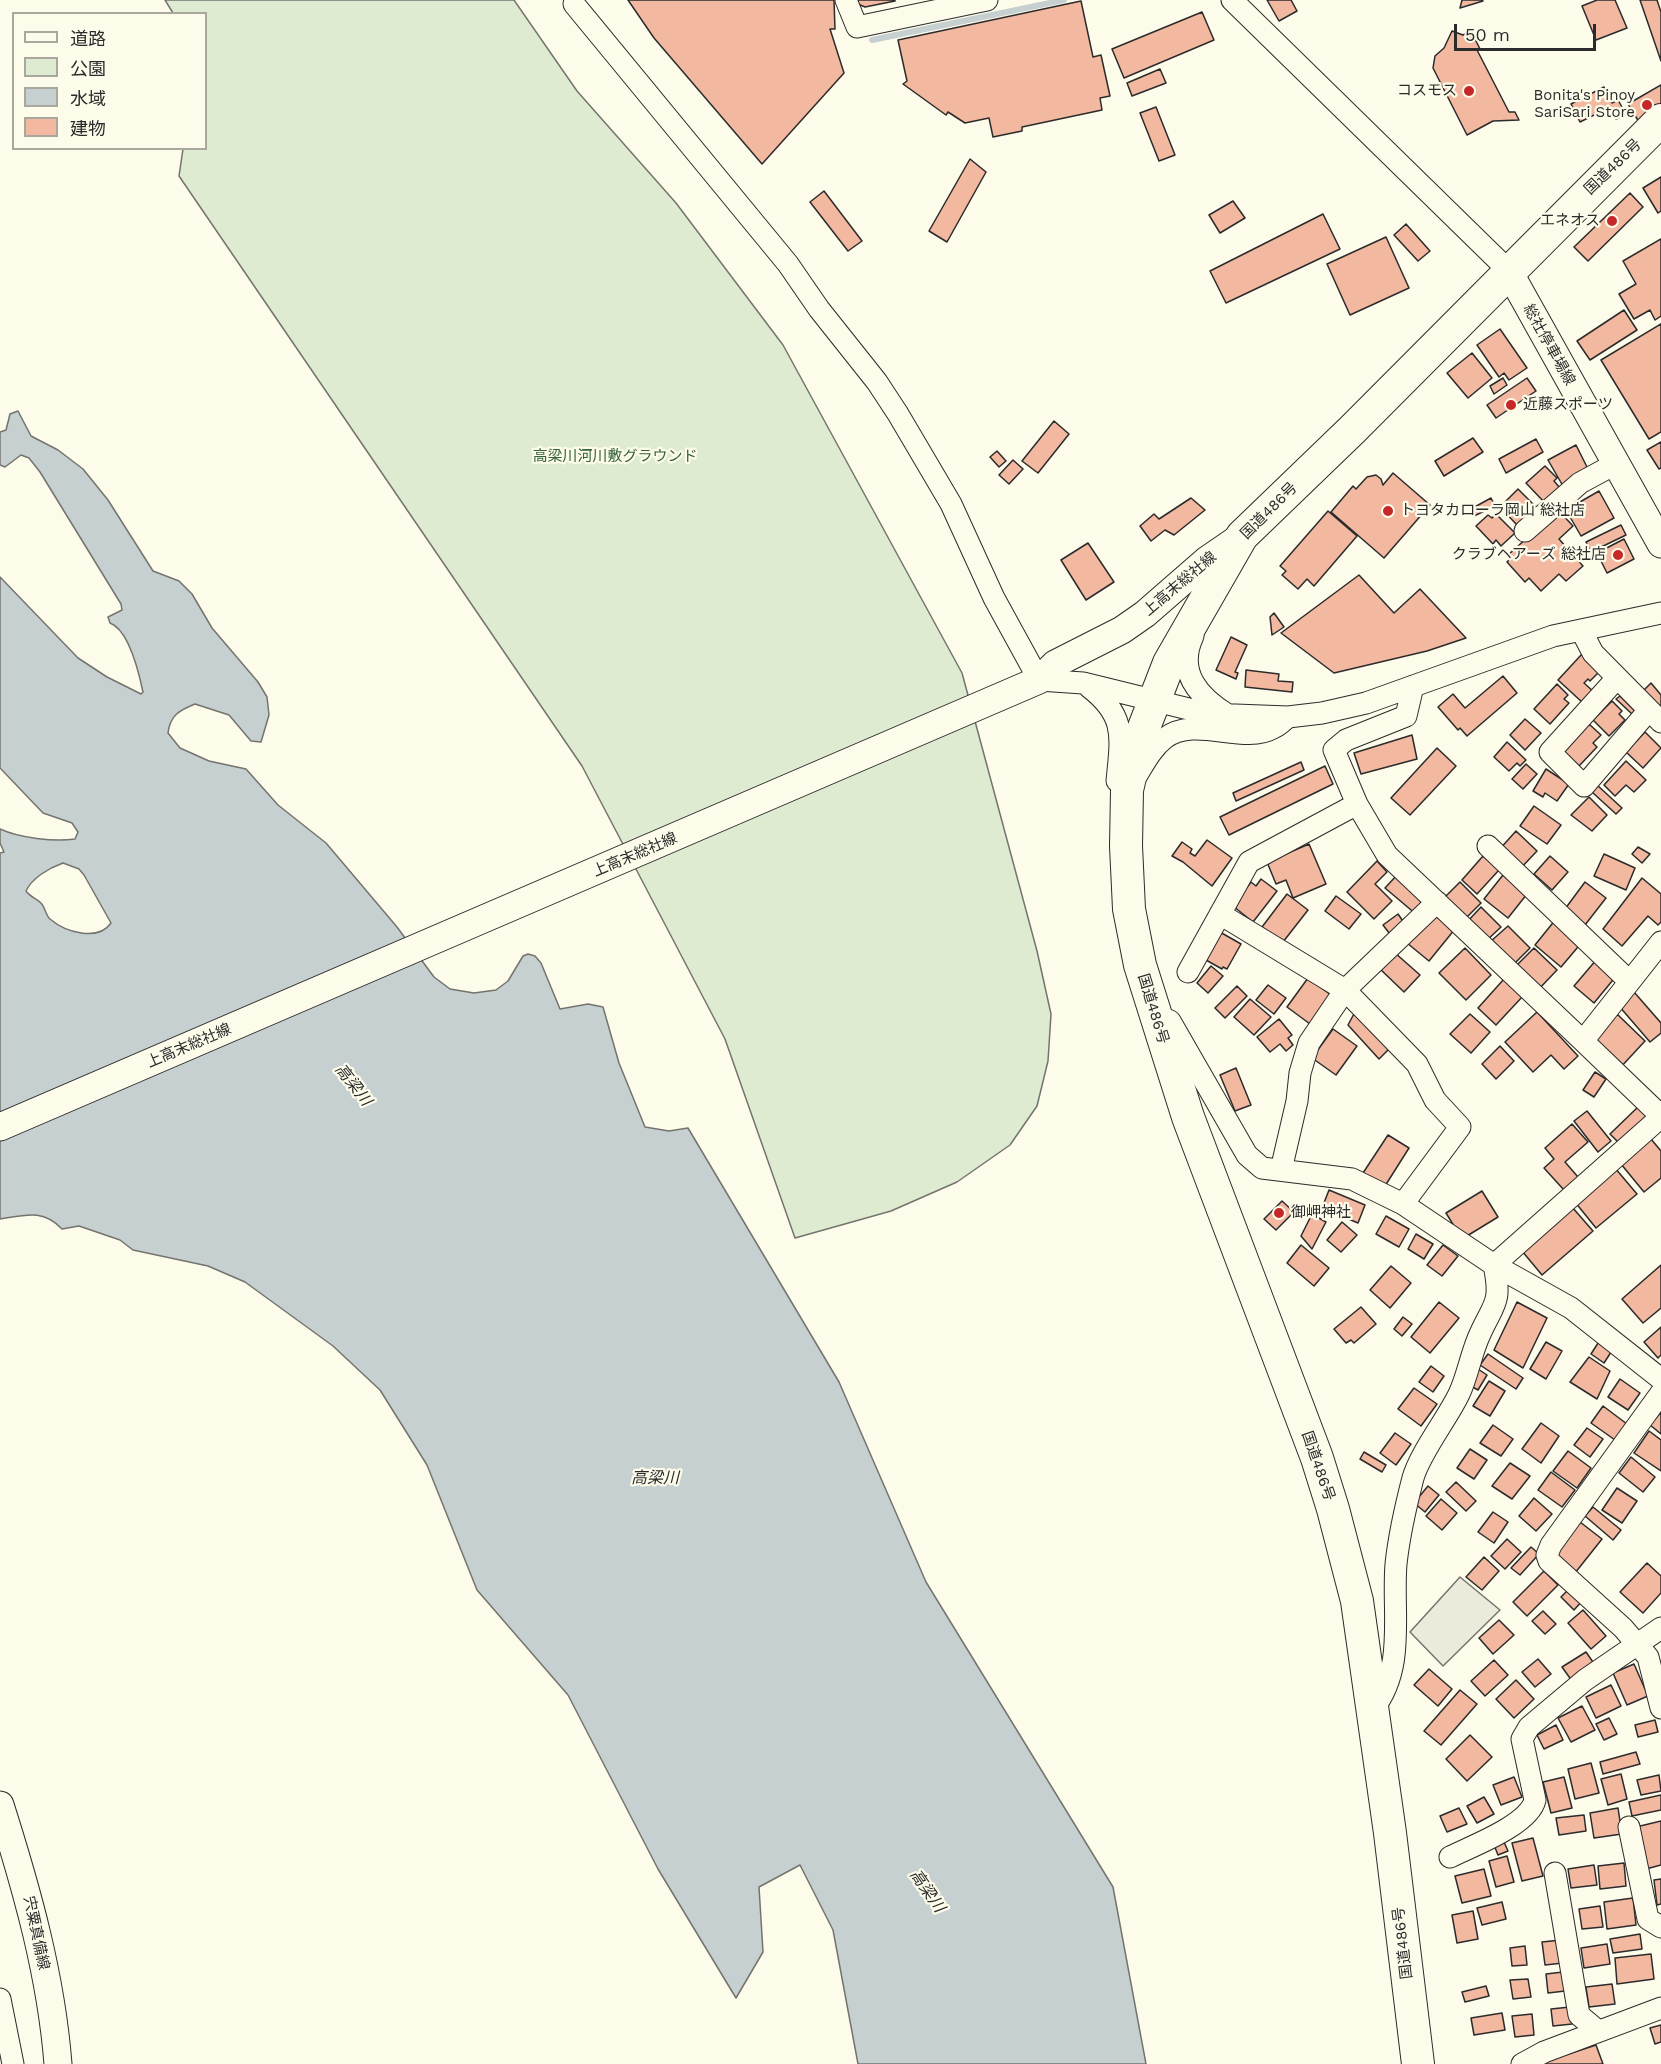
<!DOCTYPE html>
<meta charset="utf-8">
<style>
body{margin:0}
#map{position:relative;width:1661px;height:2064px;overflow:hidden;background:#fdfbea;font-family:"Work Sans","Noto Sans JP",sans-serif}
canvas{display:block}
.legend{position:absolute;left:12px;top:12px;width:195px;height:138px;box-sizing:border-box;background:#fdfbea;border:2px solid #a9a89e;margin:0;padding:8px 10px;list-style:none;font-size:18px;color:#2b2b2b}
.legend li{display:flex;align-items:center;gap:12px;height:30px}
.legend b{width:30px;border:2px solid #a9a89e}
.scale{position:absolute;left:1454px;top:24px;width:142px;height:27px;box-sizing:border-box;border:3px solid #2b2b2b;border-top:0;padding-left:8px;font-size:18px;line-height:21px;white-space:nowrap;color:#2b2b2b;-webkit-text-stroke:4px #fdfbea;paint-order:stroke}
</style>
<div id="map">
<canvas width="1661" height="2064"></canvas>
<ul class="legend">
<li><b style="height:8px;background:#fdfbea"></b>道路</li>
<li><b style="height:16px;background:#deebd1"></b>公園</li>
<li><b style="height:16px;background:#c7d0d0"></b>水域</li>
<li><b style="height:16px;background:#f2b8a0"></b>建物</li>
</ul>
<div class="scale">50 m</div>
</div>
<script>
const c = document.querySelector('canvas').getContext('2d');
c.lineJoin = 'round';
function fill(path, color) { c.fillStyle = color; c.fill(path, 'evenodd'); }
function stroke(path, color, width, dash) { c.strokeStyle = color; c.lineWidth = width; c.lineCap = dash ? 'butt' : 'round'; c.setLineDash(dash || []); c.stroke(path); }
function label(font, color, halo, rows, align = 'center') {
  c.font = font + ' "Work Sans","Noto Sans JP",sans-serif'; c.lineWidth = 4.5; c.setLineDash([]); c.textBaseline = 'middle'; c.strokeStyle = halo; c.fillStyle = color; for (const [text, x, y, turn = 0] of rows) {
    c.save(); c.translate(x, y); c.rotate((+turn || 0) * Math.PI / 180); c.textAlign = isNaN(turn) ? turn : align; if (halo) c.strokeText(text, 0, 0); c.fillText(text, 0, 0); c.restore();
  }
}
const green = new Path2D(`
 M165,0H514L577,91L676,203L783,345L962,673L1037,951L1051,1014L1048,1061L1037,1106L1010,1145L957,1182L891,1211L795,1238L725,1039L582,766L179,176L183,149L206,148V14L173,13Z`);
fill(green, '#deebd1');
stroke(green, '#74746e', 1.5);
const parking = new Path2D(`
 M1460,1577L1500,1610L1443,1666L1410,1632Z`);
fill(parking, '#eceadb');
stroke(parking, '#74746e', 1.5);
const water = new Path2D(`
 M18,411L31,436L58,450L83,469L108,500L153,571L179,581L192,594L212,628L258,682L267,697L269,715L261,742L251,741L229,715L195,704C180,710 170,715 168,733L180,748L209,761L246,769L278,805L326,843L397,927L434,977L450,989L474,993L496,990L508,981L523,956L528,954L535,956L541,963L560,1009L588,1004L603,1007L619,1063L645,1127L669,1131L688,1128L839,1382L926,1582L1113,1887L1146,2064H858L833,1930L800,1865L759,1887L763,1952L736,1998L658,1869L568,1695L477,1590L427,1465L380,1390L333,1346L245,1282L208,1266L133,1250L120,1240L79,1226L62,1229C43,1209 26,1215 0,1219V853L4,852L0,843V829C19,838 54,842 75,839L78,832L72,823L43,813L0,768V577L78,658L107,677L141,694L143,692C139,673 129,630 110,623L108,617L122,610L121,604L40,472L29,458L21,455L5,467L0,465V432L6,430L10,414ZM63,863L79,869L84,875L111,923C98,942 65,932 50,919C46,916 45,907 41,903C36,898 30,897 26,891C32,878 49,868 63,863Z`);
fill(water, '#c7d0d0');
stroke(water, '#74746e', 1.5);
stroke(new Path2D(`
 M872,40L1064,0`), '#c7d0d0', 6);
const building = new Path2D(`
 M628,0H834L835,29H830L844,73L762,164L654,38Z
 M856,0H895V1L865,7L858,4Z
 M1267,0H1291L1297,11L1279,21Z
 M1462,0H1482L1483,1L1460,8Z
 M1597,0H1615L1627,28L1596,40L1582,6Z
 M1640,0H1657L1661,12V61Z
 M1081,1L1093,57L1101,55L1110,96L1100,98L1102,110L1022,127V131L993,137L989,118L965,123L948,112L946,115L903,84L907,81L898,40Z
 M1202,12L1214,40L1124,78L1112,49Z
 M1452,31L1463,35L1471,31L1480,49L1477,50L1509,112H1515L1519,120L1493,121L1467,135L1433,68L1435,56L1444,48Z
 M1160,69L1166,83L1132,96L1127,83Z
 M1661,85V105L1639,122L1628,104Z
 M1604,87L1612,103L1618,100L1626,114L1616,119L1610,107L1580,122L1571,104Z
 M1156,107L1175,155L1159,161L1140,113Z
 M970,159L986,172L947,242L929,231Z
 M1661,177V211L1658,213L1643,188Z
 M824,191L862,241L848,251L810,202Z
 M1630,193L1643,207L1588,261L1574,247Z
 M1233,201L1245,218L1220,233L1209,215Z
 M1323,214L1340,249L1226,303L1210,271Z
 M1406,224L1430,251L1418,261L1394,235Z
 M1386,237L1409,288L1350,315L1327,264Z
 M1661,239V316L1655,320L1650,310L1634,319L1619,294L1636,284L1623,261Z
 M1624,310L1637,330L1590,360L1577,341Z
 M1661,324V432L1649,439L1601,360Z
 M1500,329L1527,368L1509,380L1504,373L1499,377L1477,345Z
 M1472,353L1492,378L1468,398L1447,373Z
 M1503,378L1507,385L1494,394L1490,386Z
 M1527,378L1536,391L1496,418L1487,405Z
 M1054,421L1069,434L1038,473L1022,461Z
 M1473,438L1483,452L1444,476L1435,461Z
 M1536,439L1543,452L1506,473L1499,459Z
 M1661,442V468L1659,469L1647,450Z
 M1576,445L1587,467L1563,486L1548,460Z
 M997,451L1006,461L999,467L990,457Z
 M1013,460L1023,469L1009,484L999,475Z
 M1545,466L1557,478L1554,481L1560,488L1545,503L1526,483Z
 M1393,473L1430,505L1384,558L1331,512L1353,486L1356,489L1367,477L1376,475L1381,479L1383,485Z
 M1518,489L1536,507L1517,525L1500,507Z
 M1599,491L1614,518L1581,536L1566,510Z
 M1191,498L1205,510L1174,535L1165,530L1151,541L1140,526L1154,514L1159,519Z
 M1491,498L1495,506L1474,516L1471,509Z
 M1558,510L1573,526L1559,539L1583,566L1566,581L1559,574L1541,591L1529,578L1525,582L1507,562L1511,558L1508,555Z
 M1328,511L1357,536L1314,586L1307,579L1298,589L1282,575L1286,571L1280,566Z
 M1496,514L1515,533L1501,546L1496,540L1493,544L1476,526L1488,515L1492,518Z
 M1621,525L1626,535L1591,552L1586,542Z
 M1624,539L1634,559L1607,573L1597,553Z
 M1088,543L1114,582L1086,600L1061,560Z
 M1359,575L1394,613L1420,589L1466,638L1427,651L1334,673L1281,633Z
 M1274,613L1284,627L1272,635L1270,617Z
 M1231,637L1247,645L1235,672L1238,673L1236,679L1216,670Z
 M1582,654L1600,671L1590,681L1588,679L1584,683L1594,692L1583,703L1558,680Z
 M1246,670L1279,674L1278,681L1293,682L1292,692L1245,687Z
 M1503,676L1517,693L1467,736L1460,728L1458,730L1438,707L1453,694L1465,708Z
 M1651,683L1661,695V711L1643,691Z
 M1557,684L1568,695L1564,699L1569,703L1550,724L1534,709Z
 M1620,696L1635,711L1632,714L1616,699Z
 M1612,701L1622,711L1619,714L1625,720L1609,736L1593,720Z
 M1525,719L1541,733L1525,750L1510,735Z
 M1589,724L1601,735L1593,743L1597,747L1579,766L1563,751Z
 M1645,732L1661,748L1643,768L1626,752Z
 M1412,735L1417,759L1361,774L1354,753Z
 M1507,742L1526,760L1520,766L1517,763L1509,771L1494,757Z
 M1437,748L1456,766L1410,815L1391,798Z
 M1626,761L1646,780L1634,792L1626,785L1615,796L1604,785Z
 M1301,762L1304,770L1236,801L1233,793Z
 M1526,764L1537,774L1523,789L1512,779Z
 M1325,766L1333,784L1229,835L1220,817Z
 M1546,769L1569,784L1557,801L1545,793L1543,797L1533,791Z
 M1597,785L1622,808L1616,814L1592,792Z
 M1589,797L1607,815L1592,831L1571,815Z
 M1534,806L1561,825L1547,844L1520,826Z
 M1516,831L1537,851L1519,870L1498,851Z
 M1207,840L1232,858L1212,886L1183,862L1172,856L1182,842L1192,849L1190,853L1195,856Z
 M1309,844L1326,884L1293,898L1286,880L1276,884L1267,862Z
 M1638,847L1650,854L1642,863L1632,854Z
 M1604,854L1635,868L1626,890L1594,876Z
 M1483,856L1499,870L1477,894L1462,880Z
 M1550,856L1568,872L1552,890L1534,874Z
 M1377,861L1387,872L1375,884L1392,901L1374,919L1347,892Z
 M1397,875L1428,901L1417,915L1385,888Z
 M1503,875L1527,894L1508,918L1484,899Z
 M1642,878L1661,894V922L1658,925L1648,916L1622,946L1603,929Z
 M1261,879L1277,891L1253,922L1233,906L1251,882L1256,886Z
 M1460,882L1481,903L1462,922L1441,901Z
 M1585,882L1606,898L1585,925L1565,909Z
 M1287,894L1308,910L1283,942L1262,927Z
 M1336,896L1361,914L1349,929L1325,911Z
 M1481,907L1501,927L1485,942L1466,923Z
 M1432,912L1455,929L1429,961L1407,943Z
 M1398,914L1407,927L1393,938L1383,925Z
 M1556,919L1583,941L1561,967L1535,945Z
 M1508,926L1530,948L1513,965L1490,942Z
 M1220,932L1241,944L1227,969L1223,967L1222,969L1206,960Z
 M1465,948L1491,975L1466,1000L1439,973Z
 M1534,948L1557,970L1537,991L1514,968Z
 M1394,952L1420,975L1404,992L1379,968Z
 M1597,959L1617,975L1594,1003L1574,986Z
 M1211,966L1223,976L1208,993L1197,983Z
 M1308,978L1331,995L1310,1024L1287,1007Z
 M1504,979L1523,996L1496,1025L1478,1008Z
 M1268,985L1286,998L1274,1014L1256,1000Z
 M1237,986L1247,996L1225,1018L1215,1008Z
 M1634,992L1661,1023V1033L1650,1042L1619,1006Z
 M1250,999L1271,1017L1254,1035L1234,1017Z
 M1356,1010L1391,1047L1379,1059L1348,1025Z
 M1537,1012L1578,1056L1564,1069L1551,1055L1533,1072L1505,1042Z
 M1470,1014L1490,1032L1471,1053L1450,1034Z
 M1617,1014L1645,1041L1619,1069L1590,1041Z
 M1279,1019L1292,1035L1288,1038L1293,1045L1286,1051L1280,1044L1270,1052L1257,1037Z
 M1333,1029L1357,1046L1336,1075L1312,1058Z
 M1500,1046L1514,1061L1496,1079L1482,1064Z
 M1236,1068L1251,1105L1235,1111L1220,1075Z
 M1595,1072L1606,1079L1594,1097L1583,1090Z
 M1639,1106L1649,1117L1620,1144L1610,1134Z
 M1587,1111L1611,1141L1598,1152L1574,1121Z
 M1572,1124L1588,1142L1565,1162L1578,1177L1564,1190L1544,1168L1554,1159L1545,1148Z
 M1388,1135L1409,1148L1385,1186L1363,1173Z
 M1651,1139L1661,1151V1178L1644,1192L1621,1164Z
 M1615,1168L1637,1194L1596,1228L1575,1202Z
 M1329,1190L1365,1205L1358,1223L1322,1208Z
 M1482,1191L1498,1217L1462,1239L1446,1213Z
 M1282,1201L1294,1212L1276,1230L1264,1219Z
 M1572,1207L1593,1231L1542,1275L1522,1251Z
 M1312,1214L1326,1222L1312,1249L1301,1236Z
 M1386,1216L1409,1229L1399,1247L1376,1234Z
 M1342,1222L1357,1235L1341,1252L1327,1240Z
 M1416,1234L1433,1244L1424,1259L1408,1249Z
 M1301,1245L1329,1268L1314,1286L1287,1263Z
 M1443,1245L1458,1256L1442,1276L1427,1265Z
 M1661,1265V1308L1643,1323L1622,1299Z
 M1391,1266L1411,1283L1390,1308L1370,1290Z
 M1439,1302L1459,1318L1430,1353L1411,1337Z
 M1517,1302L1547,1318L1523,1368L1494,1350Z
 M1361,1307L1376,1324L1354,1343L1351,1340L1346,1343L1334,1329Z
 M1403,1317L1412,1324L1402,1336L1394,1329Z
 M1661,1327V1355L1658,1358L1644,1342Z
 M1600,1340L1613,1349L1604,1363L1591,1354Z
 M1546,1342L1562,1351L1546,1379L1530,1369Z
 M1488,1354L1523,1378L1516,1389L1480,1365Z
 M1589,1357L1610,1371L1597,1399L1570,1382Z
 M1431,1366L1444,1376L1433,1392L1419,1382Z
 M1478,1369L1487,1375L1478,1390L1469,1385Z
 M1620,1379L1640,1393L1628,1410L1608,1397Z
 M1489,1381L1505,1391L1490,1416L1473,1406Z
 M1414,1388L1437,1404L1421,1426L1398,1409Z
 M1603,1406L1627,1424L1615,1440L1591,1423Z
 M1661,1412V1434L1650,1425Z
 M1541,1423L1559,1436L1541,1463L1522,1449Z
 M1493,1425L1513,1439L1501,1456L1480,1443Z
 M1587,1428L1603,1439L1590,1457L1574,1445Z
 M1649,1431L1661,1440V1471L1634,1453Z
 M1395,1433L1411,1444L1396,1465L1380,1453Z
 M1470,1449L1487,1460L1474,1479L1457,1468Z
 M1568,1451L1591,1468L1577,1488L1553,1471Z
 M1364,1452L1386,1465L1382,1472L1360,1459Z
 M1631,1457L1655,1477L1643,1492L1619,1473Z
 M1510,1463L1530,1476L1512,1499L1492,1486Z
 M1551,1472L1575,1490L1562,1507L1538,1490Z
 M1456,1482L1476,1501L1466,1511L1446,1492Z
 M1428,1486L1439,1495L1425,1512L1414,1503Z
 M1617,1488L1637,1501L1622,1523L1602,1510Z
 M1534,1498L1552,1514L1536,1531L1519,1516Z
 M1441,1499L1457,1513L1442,1530L1426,1516Z
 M1593,1507L1621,1530L1613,1540L1585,1516Z
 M1493,1512L1508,1522L1494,1543L1478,1532Z
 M1580,1522L1602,1539L1575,1573L1553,1556Z
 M1507,1539L1521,1552L1505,1569L1491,1556Z
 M1531,1547L1539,1554L1520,1575L1511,1568Z
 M1484,1557L1499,1571L1482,1590L1466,1577Z
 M1647,1563L1661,1576V1593L1643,1613L1620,1592Z
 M1544,1571L1558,1585L1527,1616L1513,1602Z
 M1570,1588L1583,1600L1574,1610L1561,1597Z
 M1583,1610L1606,1636L1591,1649L1568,1623Z
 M1543,1611L1556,1624L1545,1634L1532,1621Z
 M1499,1620L1514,1635L1493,1654L1479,1638Z
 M1586,1652L1595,1665L1572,1681L1562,1667Z
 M1538,1659L1551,1674L1535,1687L1522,1672Z
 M1494,1660L1508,1675L1485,1696L1471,1681Z
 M1634,1664L1648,1696L1627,1705L1613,1673Z
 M1429,1669L1452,1689L1438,1706L1414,1685Z
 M1516,1680L1534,1699L1514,1718L1496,1699Z
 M1611,1685L1621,1706L1596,1718L1586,1697Z
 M1460,1690L1477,1704L1441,1745L1424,1731Z
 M1582,1706L1595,1730L1571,1742L1558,1718Z
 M1609,1718L1617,1734L1604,1740L1596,1724Z
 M1655,1720L1658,1732L1638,1737L1635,1725Z
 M1556,1725L1563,1740L1544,1749L1537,1735Z
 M1470,1735L1492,1757L1467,1781L1446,1759Z
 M1636,1752L1640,1764L1603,1774L1600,1762Z
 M1591,1763L1599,1793L1575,1799L1568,1769Z
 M1621,1774L1627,1799L1608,1805L1601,1779Z
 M1659,1775L1661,1791L1641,1795L1637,1780Z
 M1514,1777L1522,1797L1501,1805L1493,1785Z
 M1564,1777L1572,1808L1551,1813L1543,1782Z
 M1661,1795V1810L1632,1816L1629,1802Z
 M1484,1797L1494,1814L1477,1823L1467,1806Z
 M1459,1808L1467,1824L1447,1832L1440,1816Z
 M1618,1808L1622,1834L1594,1838L1590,1813Z
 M1584,1815L1586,1831L1559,1835L1556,1818Z
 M1661,1821V1865L1646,1869L1636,1827Z
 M1533,1838L1543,1876L1522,1881L1512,1843Z
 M1504,1842L1508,1851L1498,1855L1494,1845Z
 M1507,1856L1514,1882L1496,1887L1489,1861Z
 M1624,1863L1626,1886L1600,1889L1598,1866Z
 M1594,1865L1597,1885L1571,1888L1568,1869Z
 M1484,1869L1491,1896L1462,1903L1455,1876Z
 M1661,1879V1904L1657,1905L1654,1880Z
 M1633,1898L1636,1925L1607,1929L1604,1902Z
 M1502,1902L1506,1919L1482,1925L1477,1908Z
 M1600,1906L1603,1927L1582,1929L1579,1909Z
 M1473,1911L1478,1939L1457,1943L1452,1915Z
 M1640,1934L1642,1949L1613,1953L1610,1939Z
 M1561,1940L1563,1963L1545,1965L1542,1942Z
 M1607,1944L1610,1964L1584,1968L1581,1948Z
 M1525,1946L1527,1965L1512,1966L1510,1948Z
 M1651,1954L1654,1979L1617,1984L1615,1958Z
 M1563,1972L1565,1991L1548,1993L1546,1974Z
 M1528,1979L1531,1997L1513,1999L1510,1980Z
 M1612,1984L1615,2004L1589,2007L1586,1987Z
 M1486,1986L1489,1996L1465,2002L1462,1992Z
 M1570,2007L1572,2024L1553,2026L1551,2009Z
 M1502,2013L1505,2030L1474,2035L1471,2018Z
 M1532,2014L1534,2035L1515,2037L1512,2016Z
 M1661,2025V2042L1655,2044L1650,2028Z
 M1596,2045L1603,2064H1545L1544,2062Z`);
fill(building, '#f2b8a0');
stroke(building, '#2b2b2b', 1.5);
const minor = new Path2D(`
 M846,0L857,27L987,0
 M1232,0L1508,270
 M574,4L788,264L819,309L877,382L898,414L951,504L994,598L1039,680L1083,683L1209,714L1288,717L1322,713L1366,703L1553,636L1661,613
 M1525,531L1580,483L1615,464
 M1581,630L1593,653L1661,722
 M1193,636C1176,672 1199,697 1228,715
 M1617,678L1550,752L1584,786L1649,710
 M1413,686L1406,716L1346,740L1334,750L1357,804L1387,855L1583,1041
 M1089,687C1127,716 1121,738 1117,781
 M1137,775C1145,762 1152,748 1165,738C1195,715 1243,745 1273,728C1279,726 1283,721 1288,717
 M1488,846L1629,981
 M1220,914L1345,990L1417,1064L1435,1100L1460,1127L1403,1204
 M1661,942L1583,1041L1661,1116
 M1188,972L1249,862L1357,804
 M1163,1018L1170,1021L1247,1155L1262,1168L1352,1179L1403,1204L1494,1265L1571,1308L1661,1379
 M1281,1170L1297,1101L1300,1073L1309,1043L1345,990L1437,902
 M1494,1265L1661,1117
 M1661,1393L1551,1545L1547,1555L1549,1561L1623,1628L1648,1657L1661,1708
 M1373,1709C1406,1668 1392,1612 1396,1564C1399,1536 1406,1505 1413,1478C1420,1453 1447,1419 1459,1394C1468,1375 1471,1353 1480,1334C1494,1303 1502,1303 1494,1265
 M1629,1827L1648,1919L1661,1927
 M1450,1857C1472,1846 1529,1825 1535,1800L1522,1739L1529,1727L1585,1680L1661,1628
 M1555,1873L1579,2015L1598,2031
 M0,1999L13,2064
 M1522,2064L1544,2052L1661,2008`);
const major = new Path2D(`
 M1508,270L1661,544
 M0,1127L1039,680L1055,664L1122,630L1145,614L1207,560L1242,536
 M0,1805C27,1890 51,1975 58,2064`);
const highway = new Path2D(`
 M1418,2064L1390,1833L1357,1601L1333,1509L1317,1458L1188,1117L1140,965L1129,909L1126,846L1127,790L1138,743L1169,663L1242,536L1352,430L1661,120`);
stroke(minor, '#2b2b2b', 23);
stroke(major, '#2b2b2b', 29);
stroke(highway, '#2b2b2b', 34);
stroke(minor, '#fdfbea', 21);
stroke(major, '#fdfbea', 27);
stroke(highway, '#fdfbea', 32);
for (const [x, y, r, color] of [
 [1469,91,6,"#c62828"],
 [1647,105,6,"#c62828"],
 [1612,221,6,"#c62828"],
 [1511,405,6,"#c62828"],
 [1388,511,6,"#c62828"],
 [1618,555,6,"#c62828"],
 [1279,1213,6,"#c62828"]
]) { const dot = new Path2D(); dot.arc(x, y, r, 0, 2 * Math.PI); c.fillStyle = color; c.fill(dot); stroke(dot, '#fdfbea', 2); }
label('15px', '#2b2b2b', '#fdfbea', [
 ["コスモス",1457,91],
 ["Bonita's Pinoy",1635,96],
 ["SariSari Store",1635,113],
 ["エネオス",1600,221],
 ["近藤スポーツ",1523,405,"left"],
 ["トヨタカローラ岡山 総社店",1400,511,"left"],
 ["クラブヘアーズ 総社店",1606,555],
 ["御岬神社",1291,1213,"left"]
], 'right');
label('15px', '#2b2b2b', '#fdfbea', [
 ["国道486号",1613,167,-44],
 ["総社停車場線",1549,345,61],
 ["国道486号",1269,511,-45],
 ["上高末総社線",1180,584,-40],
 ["上高末総社線",635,855,-23],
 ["国道486号",1153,1009,73],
 ["上高末総社線",189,1046,-23],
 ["国道486号",1318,1466,71],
 ["宍粟真備線",36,1933,78],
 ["国道486号",1403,1943,-97]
]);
label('15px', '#34623c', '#fdfbea', [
 ["高梁川河川敷グラウンド",615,457]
]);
label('italic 16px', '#2b2b2b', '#fdfbea', [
 ["高梁川",353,1085,52],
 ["高梁川",655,1478],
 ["高梁川",927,1891,55]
]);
</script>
